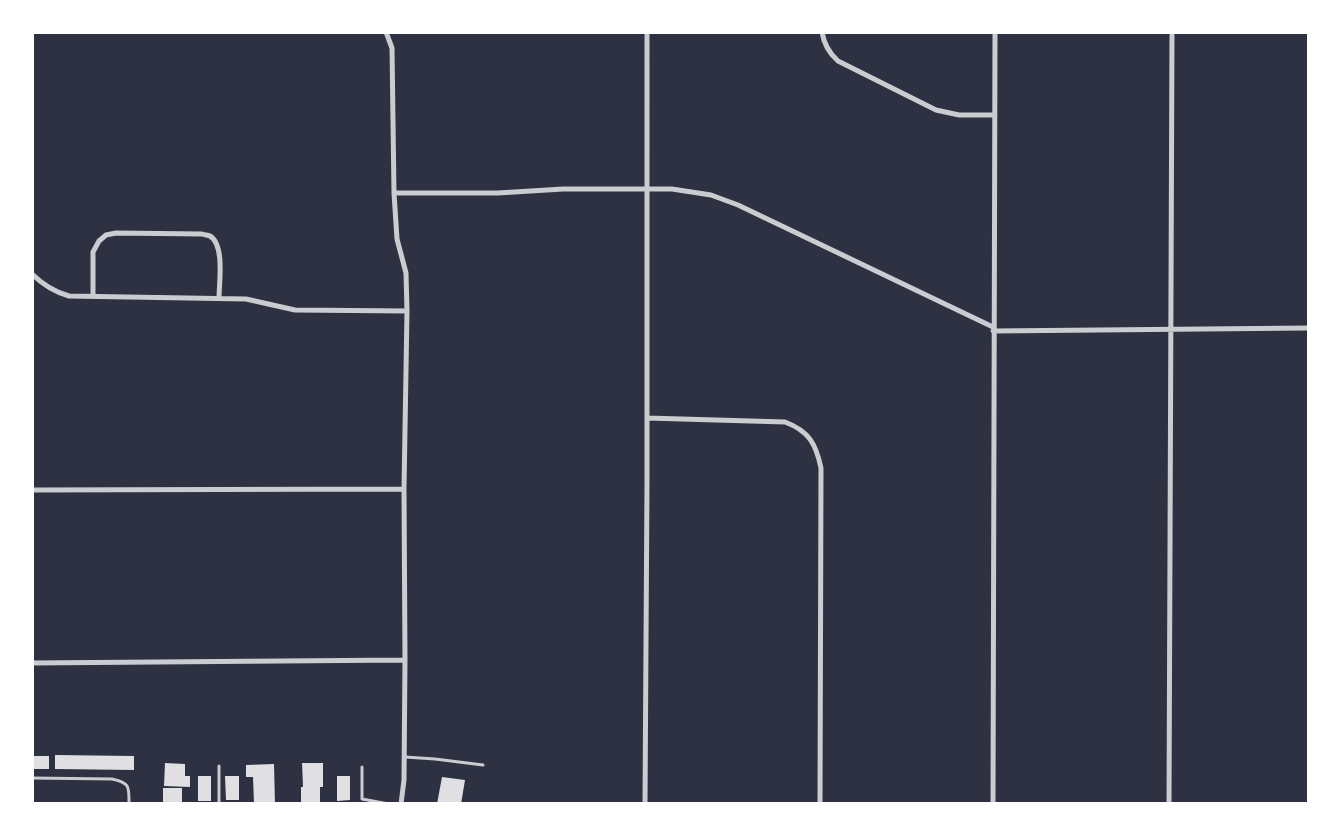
<!DOCTYPE html>
<style>
body{margin:0}
#map{position:relative;width:1341px;height:836px;overflow:hidden;background:#2d3142;font-family:Rubik,sans-serif}
canvas{display:block}
.frame{position:absolute;inset:0;border:34px solid #fff;pointer-events:none}
</style>
<div id="map">
<canvas width="1341" height="836"></canvas>
<div class="frame"></div>
</div>
<script>
const c = document.querySelector('canvas').getContext('2d');
c.lineJoin = 'round';
function fill(path, color) { c.fillStyle = color; c.fill(path, 'evenodd'); }
function stroke(path, color, width, dash) { c.strokeStyle = color; c.lineWidth = width; c.lineCap = dash ? 'butt' : 'round'; c.setLineDash(dash || []); c.stroke(path); }
fill(new Path2D(`
 M55,755L134,756V770L55,769Z
 M32,756H49V769H32Z
 M165,763L185,764V776H190V787L164,786Z
 M302,763H323V787H320V804H301V787H303Z
 M274,764L275,804H254L253,777H246V765Z
 M198,776H211V801H198Z
 M225,776H239V800H226Z
 M337,776H350V800L337,801Z
 M442,777L465,780L461,804H437Z
 M163,788H182V804H163Z`), '#e0e0e3');
stroke(new Path2D(`
 M405,757L435,759L483,765
 M219,766V804
 M362,767V799L389,804
 M32,778L112,779C130,783 129,786 129,804`), '#caccd0', 3);
stroke(new Path2D(`
 M386,32L392,48L394,193L397,239L406,273L407,311L404,489L405,660L404,780L401,804
 M822,32C824,45 829,53 838,61L936,110L959,115H994
 M394,193H498L563,189H672L711,195L738,205L993,327
 M32,274C42,284 55,292 69,296L246,299L295,310L407,311
 M93,296V252L99,241L106,235L116,233L202,234C205,235 208,235 210,236C225,245 219,283 219,298
 M993,331L1308,328
 M647,418L785,422C809,431 816,444 821,468L820,804
 M32,490L404,489
 M32,663L405,660
 M645,804L647,482V32
 M993,804L995,32
 M1169,804L1172,32`), '#caccd0', 5);
</script>
